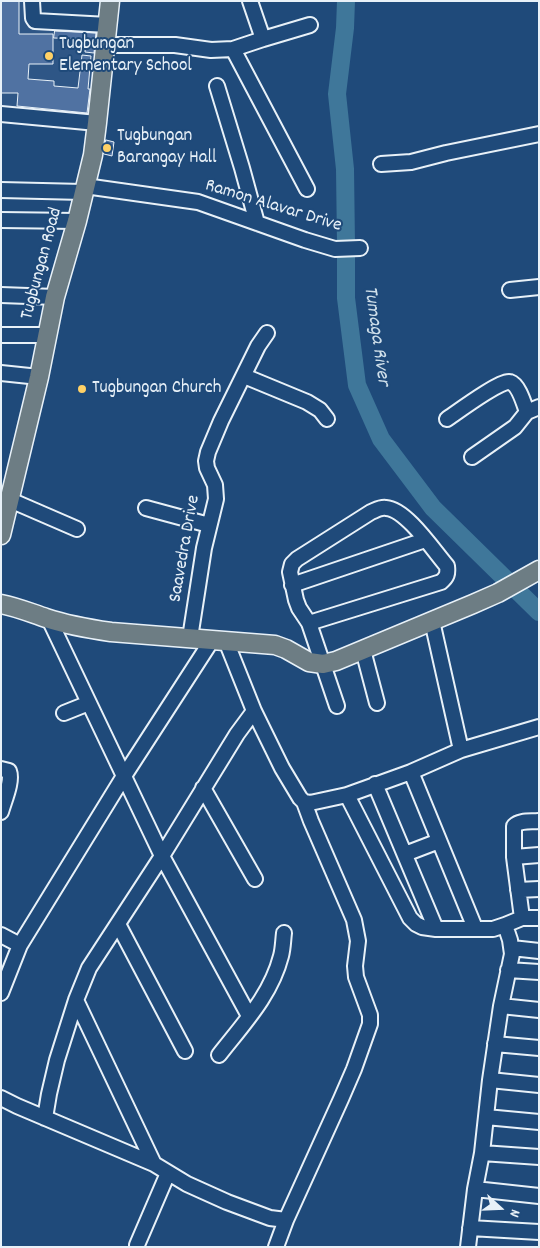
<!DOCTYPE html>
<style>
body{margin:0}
#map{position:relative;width:540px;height:1248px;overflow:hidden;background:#1f4a7a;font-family:Dekko,sans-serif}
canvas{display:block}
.frame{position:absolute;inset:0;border:2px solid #e8f1f8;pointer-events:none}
.north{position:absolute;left:475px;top:1183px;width:50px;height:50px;-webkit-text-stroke:4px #1f4a7a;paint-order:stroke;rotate:110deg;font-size:14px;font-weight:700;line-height:20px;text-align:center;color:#e8f1f8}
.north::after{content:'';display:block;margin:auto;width:18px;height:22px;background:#e8f1f8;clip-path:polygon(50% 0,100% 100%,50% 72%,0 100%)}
</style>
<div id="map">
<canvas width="540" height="1248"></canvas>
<div class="frame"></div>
<div class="north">N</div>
</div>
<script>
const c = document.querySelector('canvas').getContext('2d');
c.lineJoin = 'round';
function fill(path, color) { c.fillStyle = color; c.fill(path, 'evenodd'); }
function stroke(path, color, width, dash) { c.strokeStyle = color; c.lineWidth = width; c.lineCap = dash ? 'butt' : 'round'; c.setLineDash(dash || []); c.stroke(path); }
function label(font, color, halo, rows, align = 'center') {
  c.font = font + ' Dekko,sans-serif'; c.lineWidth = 4; c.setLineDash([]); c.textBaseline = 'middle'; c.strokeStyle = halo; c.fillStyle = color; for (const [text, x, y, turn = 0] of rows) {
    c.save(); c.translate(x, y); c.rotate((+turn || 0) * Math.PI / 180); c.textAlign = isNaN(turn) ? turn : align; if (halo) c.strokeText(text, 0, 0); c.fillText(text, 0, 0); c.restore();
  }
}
fill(new Path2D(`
 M1,1H33V25L99,28L93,118L1,109Z`), '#2e5686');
stroke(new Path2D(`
 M346,1L345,28L337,94L345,169L346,244V298L357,385L381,439L433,508L539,612`), '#3f779a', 18);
const building = new Path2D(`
 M1,1H19V34H53V64H29L28,79L54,81V86L78,88L82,55L91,56L88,89H90L87,113L17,106L18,93H1Z
 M55,31L96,33L94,53L85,52L86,39L54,38Z
 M106,140L114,142L112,156L104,154Z`);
fill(building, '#5072a2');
stroke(building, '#e8f1f8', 1);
const minor = new Path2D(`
 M32,1L33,18L35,21L108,25
 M263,39L310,25
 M106,45H175L211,50L233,49L263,39L250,1
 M233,49L307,189
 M217,86L242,168L257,223
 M1,114L97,123
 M381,164L411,162L446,153L539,134
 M85,186L198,202L305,240L335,249L360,248
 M1,190L83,192
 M1,220L77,221
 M510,290L539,287
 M1,295L55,297
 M1,335H47
 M1,373L39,377
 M244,376L307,402L320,410L327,419
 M447,419C456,413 502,379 510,382C519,385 524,404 527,412L539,407
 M472,457L515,427L527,412
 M10,500L77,529
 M146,508L209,525
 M292,585L425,540
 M49,619L162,856L249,1016
 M432,621L461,750L539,727
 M309,623L441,582C447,577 448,574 447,566C434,551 406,509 386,508C381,507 376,510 371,512L297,559L292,564L290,572L296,600L299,608L309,623L337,706
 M190,638L204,548L216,499L215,485L207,468L206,461L208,452L221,421L258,346L267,333
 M226,641L254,711L282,768L300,798L304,802L310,803L347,795L411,772L461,750
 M363,650L377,703
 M64,713L89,703
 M1,769L9,771C13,781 4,801 1,812
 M411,772L475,928
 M375,784L436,929
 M203,788L255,879
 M347,795L410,918L416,924L422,927L436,929H493L505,925L510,940L512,954L501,1006L490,1080L482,1153L475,1189L468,1247
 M405,854L439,841
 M514,857L539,855
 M518,890L539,889
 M522,918H539
 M118,924L185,1051
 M505,925L522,918L514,857V826C520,820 531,822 539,821
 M1,935L20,945
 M512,948L539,951
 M508,970L539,972
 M1,993L20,945L124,776L212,640
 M76,1000L154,1164
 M501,1006L539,1010
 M495,1044L539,1048
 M219,1055C244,1023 271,995 281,956C283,949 283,941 284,933
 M490,1080L539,1085
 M1,1098L17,1106L154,1164L187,1184L227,1202L270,1218L286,1220L341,1099L354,1069L370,1024V1015L356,977L355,966L358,941L354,920L311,821L304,802
 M486,1117L539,1122
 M45,1118L49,1094L57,1060L76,1000L89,968L162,856L237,734L254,711
 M482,1153L539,1157
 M475,1189L539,1196
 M470,1228L539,1232
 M137,1245L168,1173
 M276,1247L286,1220`);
const major = new Path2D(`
 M1,535L39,377L55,297L77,221L93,155L97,123L110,1
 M1,604C17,607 31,613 46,618C67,625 90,629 111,632L275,645L286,649L309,662L323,664L336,661L473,604L498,593L539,570`);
stroke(minor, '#e8f1f8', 18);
stroke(major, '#e8f1f8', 21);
stroke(minor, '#1f4a7a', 14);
stroke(major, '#6d7d84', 18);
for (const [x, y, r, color] of [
 [49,56,5,"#ffd166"],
 [107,148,5,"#ffd166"],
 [82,389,5,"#ffd166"]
]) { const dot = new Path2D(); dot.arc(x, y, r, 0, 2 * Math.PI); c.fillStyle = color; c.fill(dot); stroke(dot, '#1f4a7a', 2); }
label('19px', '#e8f1f8', '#1f4a7a', [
 ["Tugbungan",59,45],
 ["Elementary School",59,67],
 ["Tugbungan",117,137],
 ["Barangay Hall",117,159],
 ["Tugbungan Church",92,389]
], 'left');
label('19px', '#e8f1f8', '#1f4a7a', [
 ["Ramon Alavar Drive",273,207,17],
 ["Tugbungan Road",43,264,-75],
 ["Saavedra Drive",186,549,-80]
]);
label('italic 20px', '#cfdfea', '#1f4a7a', [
 ["Tumaga River",375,336,82]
]);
</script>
